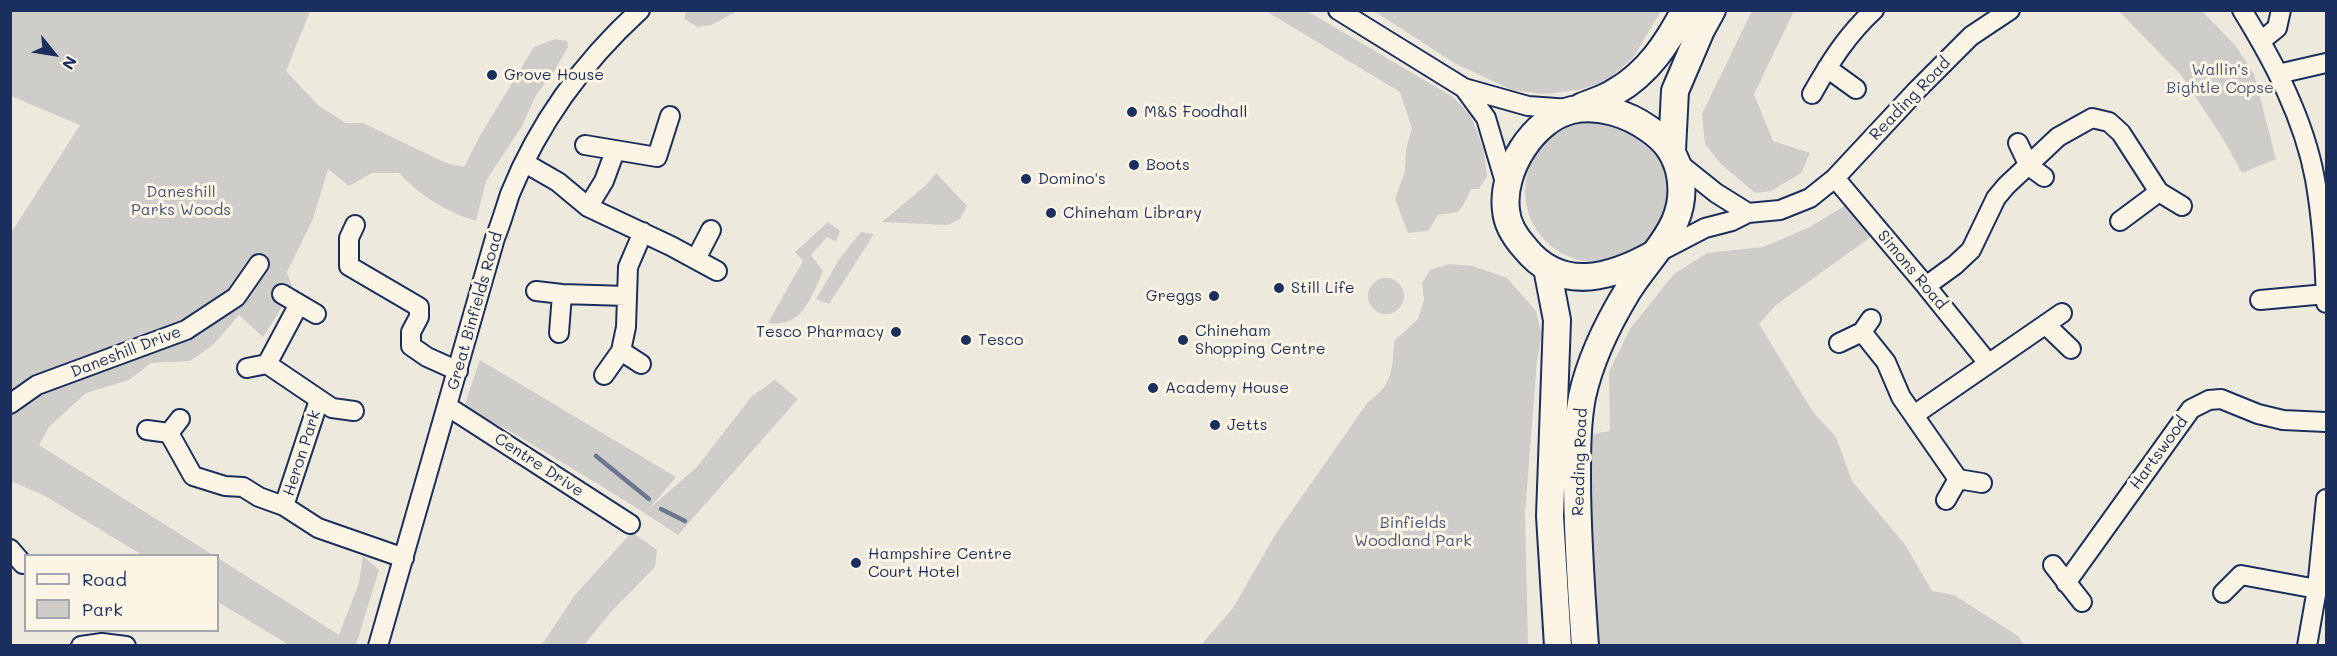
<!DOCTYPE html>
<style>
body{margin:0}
#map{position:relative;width:2337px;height:656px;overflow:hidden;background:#eee9dd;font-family:Mali,sans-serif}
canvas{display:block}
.frame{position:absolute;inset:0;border:12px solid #1b2f5e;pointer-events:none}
.legend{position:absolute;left:24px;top:554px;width:195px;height:78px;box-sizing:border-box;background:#fcf5e5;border:2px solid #a2a6af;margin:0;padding:8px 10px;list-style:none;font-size:18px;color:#1b2f5e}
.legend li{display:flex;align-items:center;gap:12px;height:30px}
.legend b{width:30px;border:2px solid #a2a6af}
.north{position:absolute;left:24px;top:24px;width:60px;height:60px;-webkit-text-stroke:4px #fcf5e5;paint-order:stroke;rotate:120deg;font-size:16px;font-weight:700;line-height:24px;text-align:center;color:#1b2f5e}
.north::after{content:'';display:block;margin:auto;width:21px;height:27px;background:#1b2f5e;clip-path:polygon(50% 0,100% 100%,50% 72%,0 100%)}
</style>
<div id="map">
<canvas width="2337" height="656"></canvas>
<div class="frame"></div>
<ul class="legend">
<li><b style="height:8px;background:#fcf5e5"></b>Road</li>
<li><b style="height:16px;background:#cfcdca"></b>Park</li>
</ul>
<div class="north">N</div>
</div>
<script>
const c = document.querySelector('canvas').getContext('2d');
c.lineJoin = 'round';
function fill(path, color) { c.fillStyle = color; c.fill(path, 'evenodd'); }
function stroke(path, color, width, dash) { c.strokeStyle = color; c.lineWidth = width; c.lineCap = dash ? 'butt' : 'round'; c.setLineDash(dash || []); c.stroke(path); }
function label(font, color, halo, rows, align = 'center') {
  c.font = font + ' Mali,sans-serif'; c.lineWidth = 6; c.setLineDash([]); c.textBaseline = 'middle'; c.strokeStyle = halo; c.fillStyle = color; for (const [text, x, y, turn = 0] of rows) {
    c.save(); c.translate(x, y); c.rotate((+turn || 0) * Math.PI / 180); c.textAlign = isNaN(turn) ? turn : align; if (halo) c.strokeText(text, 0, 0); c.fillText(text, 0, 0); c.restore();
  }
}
fill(new Path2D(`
 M11,11H310L286,71L319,106L346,123H363L446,163L464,167L481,134L534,47L555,39L567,41L568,47L552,75L536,95L522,126L486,181L476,221C447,212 420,196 399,173H372L349,186L328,169L313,219L287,272L293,290L263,337L239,315L214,344L190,361L151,363L129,380L86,393L49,427L39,445L213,555H142L47,497L11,481V233L80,125L11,96Z
 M687,11V10L737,11L711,25L697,27L684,18Z
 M1266,11H1307L1453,97L1471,116L1484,151L1487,176L1479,189H1471L1467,199L1458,212L1438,215L1428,231L1408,233L1395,199L1405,171L1406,149L1412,129L1400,92Z
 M1374,11H1661L1633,58L1603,83L1578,90L1544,94L1512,90L1456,64Z
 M1752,11H1794L1754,94L1773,141L1810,153L1801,173L1771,191L1755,193L1720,163L1705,144L1702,114Z
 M2119,11H2202L2235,45L2254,74L2276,159L2242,173L2222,137L2181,75Z
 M1525 191a71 71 0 1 1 142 0a71 71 0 1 1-142 0Z
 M936,173L967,206L960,219L948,225L882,222L925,186Z
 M1846,205L1872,236L1776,305L1759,324L1813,412L1836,437L1852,481L1906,546L1932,591L1954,595L2018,636L2024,645H1596L1592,616L1587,435L1610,431L1609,372L1630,329L1674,274L1707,253L1763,247L1810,227Z
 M828,222L840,231L836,242L827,237L811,255L823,271C811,297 803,328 768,323L803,261L795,252Z
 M861,232L874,234L829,304L816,299L840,258Z
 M1449,264L1472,266L1507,278L1536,311L1542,335L1537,361L1525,513L1528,645H1201L1233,608L1275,535L1368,402C1392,386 1393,369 1394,341L1418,319L1424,300L1422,283L1430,270Z
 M1368 296a18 18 0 1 1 36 0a18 18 0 1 1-36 0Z
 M480,360L676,477L650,508L697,467L752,396L775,380L798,399L678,535C623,498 565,464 508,430C493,421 475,418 465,404Z
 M632,532L657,550L655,567L611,612L584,645L541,646L575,595Z
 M363,556L379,570L356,645H289L218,602V558L339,635L359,583Z`), '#cfcdca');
stroke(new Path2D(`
 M596,456L649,499
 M661,509L685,521`), '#6c778f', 4.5);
const minor = new Path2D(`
 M1338,10L1464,88L1528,106L1570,109
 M2242,10C2274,62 2304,119 2315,179C2322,219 2325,262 2326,303
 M2261,41L2277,28L2281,10
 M1827,68L1856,89
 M2278,74L2326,63
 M1464,88L1486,118L1507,189
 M1812,94C1830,62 1847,35 1874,10
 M2018,143L2029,166L2044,177
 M585,145L657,157L670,116
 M1676,161L1716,193L1748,213
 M525,163L558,182L588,207L671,246L717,271
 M1835,178L1926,286L1988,363
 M588,207L604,181L615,151
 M2120,221L2159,192
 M355,225L349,238V266L419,307V317L411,332V346L427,357L458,371
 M1657,253L1705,228L1732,221L1748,213L1780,210L1810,198L1835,178L1918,89L1971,36L2010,10
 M696,259L711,230
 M1926,286L1955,265L1971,250L1996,198L2006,186L2058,137L2092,118L2109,122L2121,133L2159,192L2182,206
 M536,291L562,294L626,296
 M282,294L316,314
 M2260,300L2326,294
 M2046,325L2071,349
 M1862,332L1886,362L1901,397L1958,479
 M559,333L562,294
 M1839,343L1862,332L1871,319
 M621,351L641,364
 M267,364L299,304
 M247,368L267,364L332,408L354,411
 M604,375L621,351L626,327L628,267L643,232
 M10,404L37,385L186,330L236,297L259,264
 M447,406L630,524
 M1914,415L2062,313
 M147,430L169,433L180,419
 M169,433L193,476L225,486L243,487L259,497L284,506L318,528L404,558
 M1946,500L1958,479L1982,483
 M284,506L319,400
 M10,549L23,564
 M2053,565L2082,602
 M2066,583L2191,409L2209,400L2221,399L2258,414L2283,420L2326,422
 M2223,593L2241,575L2317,589
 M81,646L102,643L126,646
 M378,646L495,238C501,224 505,209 510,194C539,122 583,62 640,10
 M2307,646L2317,589L2326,499`);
const highway = new Path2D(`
 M1581,107C1592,102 1605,99 1615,92C1648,73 1667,44 1685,10
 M1672,150L1675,91L1701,30L1712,10
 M1547,268L1557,320L1550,516L1558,646
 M1585,646C1581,590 1577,534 1577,478C1577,451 1577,424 1582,397C1590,360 1607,325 1627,292C1652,251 1692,224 1679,170C1674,152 1665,140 1649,129C1628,114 1598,104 1572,110C1533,119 1501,171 1506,210C1507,225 1515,237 1525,248C1561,293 1611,278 1654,254`);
stroke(minor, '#1b2f5e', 22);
stroke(highway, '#1b2f5e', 30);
stroke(minor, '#fcf5e5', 18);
stroke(highway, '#fcf5e5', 26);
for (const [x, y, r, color] of [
 [492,75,6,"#1b2f5e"],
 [1132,112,6,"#1b2f5e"],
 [1134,165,6,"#1b2f5e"],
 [1026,179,6,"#1b2f5e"],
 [1051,213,6,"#1b2f5e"],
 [1279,288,6,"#1b2f5e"],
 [1214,296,6,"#1b2f5e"],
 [896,332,6,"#1b2f5e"],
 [966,340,6,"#1b2f5e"],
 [1183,340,6,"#1b2f5e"],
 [1153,388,6,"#1b2f5e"],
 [1215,425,6,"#1b2f5e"],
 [856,563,6,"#1b2f5e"]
]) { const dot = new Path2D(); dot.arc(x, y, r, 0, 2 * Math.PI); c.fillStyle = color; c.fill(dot); stroke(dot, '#fcf5e5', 2); }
label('16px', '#485679', '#fcf5e5', [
 ["Wallin's",2220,70],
 ["Bightle Copse",2220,88],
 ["Daneshill",181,192],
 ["Parks Woods",181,210],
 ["Binfields",1413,523],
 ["Woodland Park",1413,541]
]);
label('16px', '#1b2f5e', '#fcf5e5', [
 ["Grove House",504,75],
 ["M&S Foodhall",1144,112],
 ["Boots",1146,165],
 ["Domino's",1038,179],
 ["Chineham Library",1063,213],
 ["Still Life",1291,288],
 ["Greggs",1202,296,"right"],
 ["Chineham",1195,331],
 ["Shopping Centre",1195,349],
 ["Tesco Pharmacy",884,332,"right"],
 ["Tesco",978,340],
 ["Academy House",1165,388],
 ["Jetts",1227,425],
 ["Hampshire Centre",868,554],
 ["Court Hotel",868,572]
], 'left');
label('16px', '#1b2f5e', '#fcf5e5', [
 ["Reading Road",1910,99,-46],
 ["Simons Road",1912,270,50],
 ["Great Binfields Road",475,311,-74],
 ["Daneshill Drive",126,352,-21],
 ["Heron Park",302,453,-72],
 ["Hartswood",2159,453,-54],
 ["Reading Road",1580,462,-88],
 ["Centre Drive",539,465,33]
]);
</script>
